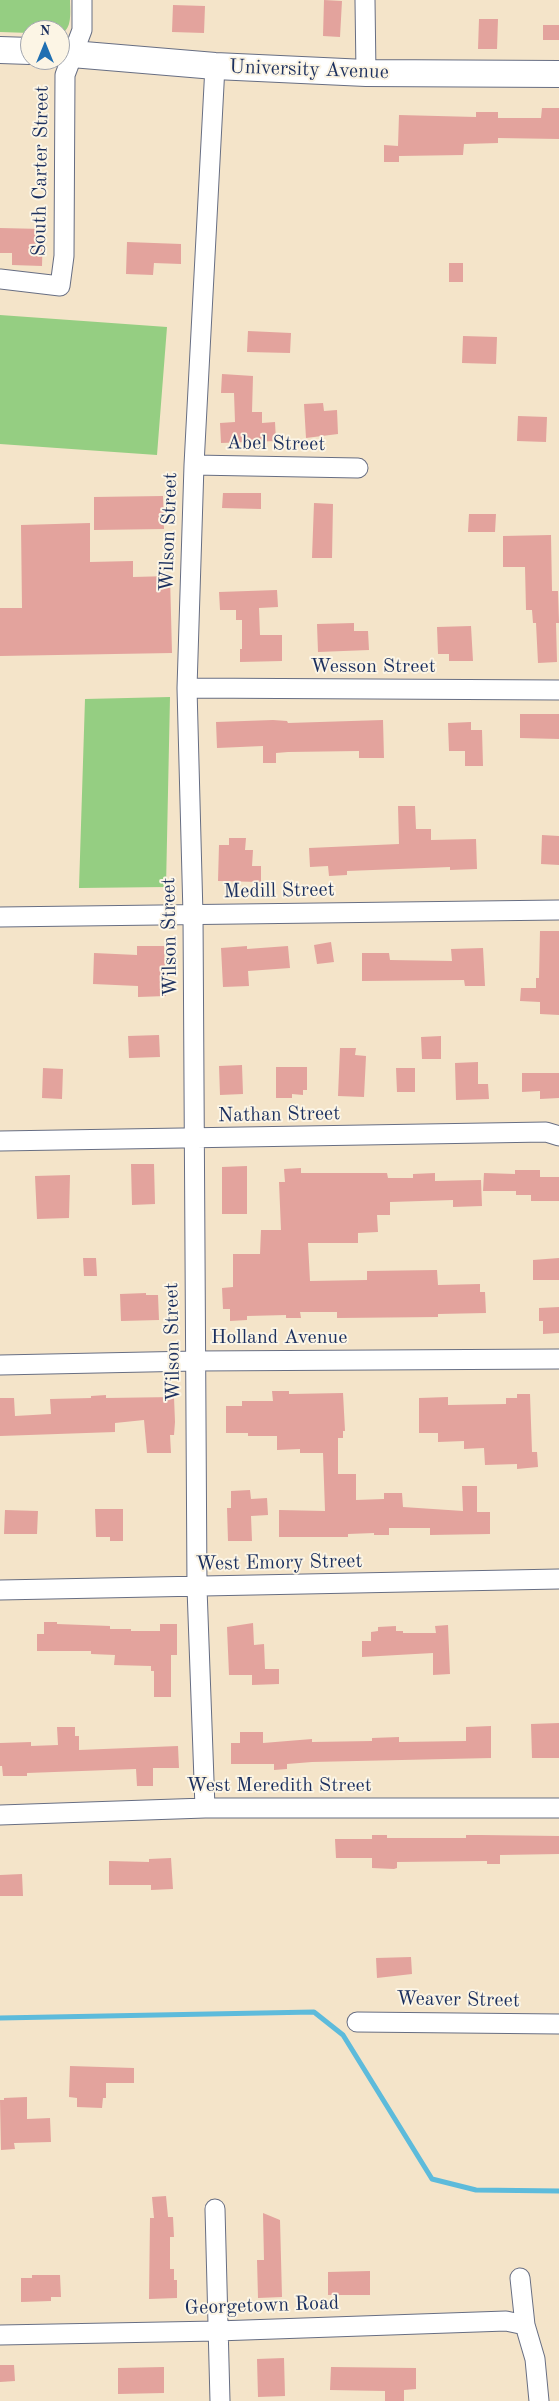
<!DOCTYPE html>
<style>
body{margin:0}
#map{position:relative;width:559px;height:2401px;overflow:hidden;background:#f4e4c9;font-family:"Old Standard TT",serif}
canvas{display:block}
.north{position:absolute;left:20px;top:20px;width:50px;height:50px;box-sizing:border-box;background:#fcf5e5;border:1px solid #a2a6af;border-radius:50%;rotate:0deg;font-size:14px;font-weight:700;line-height:20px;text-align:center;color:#1b2f5e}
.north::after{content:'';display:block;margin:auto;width:18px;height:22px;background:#1f6fb2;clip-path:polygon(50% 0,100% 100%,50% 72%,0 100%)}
</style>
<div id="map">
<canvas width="559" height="2401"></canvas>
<div class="north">N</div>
</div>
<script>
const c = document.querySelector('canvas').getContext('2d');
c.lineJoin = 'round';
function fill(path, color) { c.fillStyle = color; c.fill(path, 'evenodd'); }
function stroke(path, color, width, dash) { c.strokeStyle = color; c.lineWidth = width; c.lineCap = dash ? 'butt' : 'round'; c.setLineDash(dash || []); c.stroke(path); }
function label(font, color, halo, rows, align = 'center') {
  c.font = font + ' "Old Standard TT",serif'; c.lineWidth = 4; c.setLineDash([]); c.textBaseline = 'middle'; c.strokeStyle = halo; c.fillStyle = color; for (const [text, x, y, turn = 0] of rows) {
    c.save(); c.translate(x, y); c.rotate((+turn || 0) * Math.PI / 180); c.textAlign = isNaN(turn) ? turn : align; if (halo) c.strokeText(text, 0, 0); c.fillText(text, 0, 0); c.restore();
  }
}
fill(new Path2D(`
 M0,0H70C70,11 73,30 60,34V30H30V33L0,32Z
 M0,315L167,327L157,455L0,444Z
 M170,697L166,887L79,888L85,699Z`), '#95ce82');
stroke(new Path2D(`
 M0,2018L314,2012L343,2035L432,2179L476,2190L559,2191`), '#5dbbdb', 5);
fill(new Path2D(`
 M324,0L342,1L340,37L323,36Z
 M173,5L205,6L204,33L172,32Z
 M479,19H498L497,49H478Z
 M543,25H559V40H543Z
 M542,108H559V139L498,138V143L464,144L463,155L399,156V162H384V145L398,146L399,115L476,117V112H498V118H541Z
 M0,228L43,229L42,266L12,265V253H0Z
 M127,242L181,244V264L154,263L153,275L126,274Z
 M449,263H463V282H449Z
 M248,331L291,333L290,353L247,352Z
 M463,336L497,337L496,364L462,363Z
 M222,374L253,376L252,412H262V423L275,422L276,441L221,443L220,423L235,422L234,393H221Z
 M323,403L324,411L337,410L338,434L306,438L304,404Z
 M518,416L547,417L546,442L517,441Z
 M223,493H261V509L222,508Z
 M163,496L164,529L94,530V497Z
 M314,503L333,504L332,558H312Z
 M469,514H496L495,532H468Z
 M90,523V562L133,561V577L170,576L172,653L0,656V608H22L21,525Z
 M551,535L552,591H558L559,623H556L557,662L538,663L536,623H533L532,610H526L525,567H503V536Z
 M277,590L278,607L259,608L260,635H282V661L240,662V649H242V620H236V610H220L219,592Z
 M354,623V631H368L369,650L318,652L317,624Z
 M471,626L473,661H449V654H438L437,627Z
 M520,714H559V739L520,738Z
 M273,720L287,721L288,723L383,720L384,758H359V751L288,752L276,753V763H263V746L217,748L216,722Z
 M471,722V730H482L483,766H465V751H449L448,723Z
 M398,806H415L416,829H431V840L476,839L477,869L450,870V867L347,871V875L329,876L328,866L310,867L309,848L399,844Z
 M542,835L559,836V865L541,864Z
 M229,838H246L245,850H253L252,866H261V882L218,881L219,845H229Z
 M540,931H559V1015L540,1014V1002L520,1001L521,988H536V978H539Z
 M331,942L334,962L317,964L314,945Z
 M137,946H164L166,996L138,997V986L93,984L94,953L137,955Z
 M247,946V949L288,946L290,968L248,971L249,986L223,987L221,948Z
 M483,948L485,986H465L464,980L362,981V953H389L390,960L452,961L451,949Z
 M159,1035L160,1057L129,1058L128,1036Z
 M441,1036V1059H422L421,1037Z
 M340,1048H356L355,1055L366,1056L364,1097L338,1096Z
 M478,1062V1084H488L489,1099L456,1100L455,1063Z
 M242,1065L243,1094L220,1095L219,1066Z
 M276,1067H307V1090H303V1095L292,1094V1098H276Z
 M43,1068L63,1069L62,1099L42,1098Z
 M396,1068H415V1092H397Z
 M522,1073H559V1098L540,1099V1091L522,1092Z
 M131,1164H154L155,1204L132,1205Z
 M247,1166V1214H222V1167Z
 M301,1168V1173H387L388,1178H413V1174L435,1173V1181L481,1180L482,1206L453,1207V1200L390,1202V1215H377L378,1232L358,1233V1243H308L310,1281L367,1280V1271L437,1270L438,1285L480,1284V1292H485L486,1313L438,1314V1317L337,1318V1312H300L301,1318H286V1315L247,1316V1320L230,1321V1309H223L222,1288L233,1287V1254H260L261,1230H281L279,1182H285L284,1169Z
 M515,1170H540V1177H559V1201H531V1195H516V1191H483L484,1173L515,1174Z
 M70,1175L69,1218L37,1219L35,1176Z
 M83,1258H96L97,1276H84Z
 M559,1258V1280H533V1260Z
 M146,1293V1295H158L159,1320L121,1321L120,1294Z
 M559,1307V1333L543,1334V1321H539V1308Z
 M272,1391H289V1394L343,1393L345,1431H343V1438H338V1474H356V1500L384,1499V1493H402L403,1507L463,1511L462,1486H477V1512H490V1534L430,1535V1528H389V1535H374V1533L348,1534V1537H279V1510L325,1511L323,1453H300V1449L277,1450V1436H248V1433H226V1406H242V1401H273Z
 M517,1394H530L532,1452H537L538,1467L517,1469V1464L485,1465L484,1448L464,1449V1441L438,1442V1433H419V1398L448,1397V1405L506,1404V1398H517Z
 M106,1395V1398L174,1397L175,1422L174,1435H170L171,1453H147L144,1420L115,1423V1432L0,1436V1398H14L15,1416L51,1414L50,1399L91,1398V1396Z
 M250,1490L251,1499L267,1498L268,1515L251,1516L252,1541H228L227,1508H231V1491Z
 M95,1509H123V1541H110V1537H96Z
 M5,1510L38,1511L37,1534H4Z
 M44,1622H57V1624L110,1626V1629H131V1631H160V1624H177V1655H171V1697H154V1671H151V1666L114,1665L115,1655L91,1654V1651H37V1634H44Z
 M253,1623L254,1645L264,1644L265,1669H279V1684L252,1685V1675H229L227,1627Z
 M448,1625L450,1674L433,1675V1653L362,1657V1641H371V1632L378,1631V1627L396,1626V1631H403V1633H436L435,1626Z
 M559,1723V1758H532L531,1724Z
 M491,1726V1758L312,1762L287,1764V1769L274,1770V1764H231V1743H240V1732H263V1743L312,1739V1742L372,1741V1738L399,1737V1742L466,1741V1727Z
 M57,1727H75V1736H79V1750L178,1746L179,1768H153V1786H137L136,1769L27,1773V1776H3L2,1766H0V1743L31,1742V1746L58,1745Z
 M372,1835H387V1838H466V1835H481L559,1836V1854L500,1855V1864H487V1861L397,1862V1868L394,1869L372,1868V1858H336L335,1839H372Z
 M171,1858L173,1889L151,1890V1885H109V1861L149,1862V1859Z
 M22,1874L23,1896H0V1875Z
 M411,1957L412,1974L377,1978L376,1958Z
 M70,2066L134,2068V2083H106V2098H103L102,2108L77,2107V2098L69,2097Z
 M27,2097V2119L50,2118L51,2142L14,2143L15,2149L1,2150L0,2100H4V2098Z
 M166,2196L168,2217H173L174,2237H170V2269H174V2280H177V2298L149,2299L150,2218H154L152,2197Z
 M263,2213L280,2220L282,2297L258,2298L257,2260H264Z
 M370,2271V2295H328V2272Z
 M32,2275H60L61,2297H51V2301L21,2302V2278H32Z
 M284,2358L285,2396L258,2397L257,2359Z
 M0,2365H14L15,2381L0,2382Z
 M164,2367V2393L118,2394V2368Z
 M331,2367L416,2368V2389L404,2390V2401H385V2391L330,2390Z`), '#e3a39d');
const street = new Path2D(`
 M365,0L366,73
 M0,279L60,286L64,256L65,75L82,30V0
 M194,465L358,468
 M187,688L559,690
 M0,917L559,910
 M0,1141L546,1132L559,1136
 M0,1365L196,1361L559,1359
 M0,1590L559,1579
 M205,1808L197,1588L193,915L187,688L194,465L215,66
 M0,1815L205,1808H559
 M357,2022L559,2024
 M215,2209L220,2401
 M520,2278L525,2325L535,2359L539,2401
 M0,2335L217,2331L506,2321L525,2325`);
const secondary = new Path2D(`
 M0,50L30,51
 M60,53L215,66L366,73L559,74`);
stroke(street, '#676e83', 21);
stroke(secondary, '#676e83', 28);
stroke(street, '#fff', 19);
stroke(secondary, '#fff', 26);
label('20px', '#1b2f5e', '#fcf5e5', [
 ["University Avenue",309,70,2],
 ["South Carter Street",41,171,-89],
 ["Abel Street",276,444,1],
 ["Wilson Street",169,532,-88],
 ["Wesson Street",373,667],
 ["Medill Street",279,891,-1],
 ["Wilson Street",170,937,-91],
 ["Nathan Street",279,1115,-1],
 ["Holland Avenue",279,1338],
 ["Wilson Street",173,1342,-91],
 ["West Emory Street",279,1563,-1],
 ["West Meredith Street",279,1786],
 ["Weaver Street",458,2000,1],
 ["Georgetown Road",262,2306,-2]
]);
</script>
